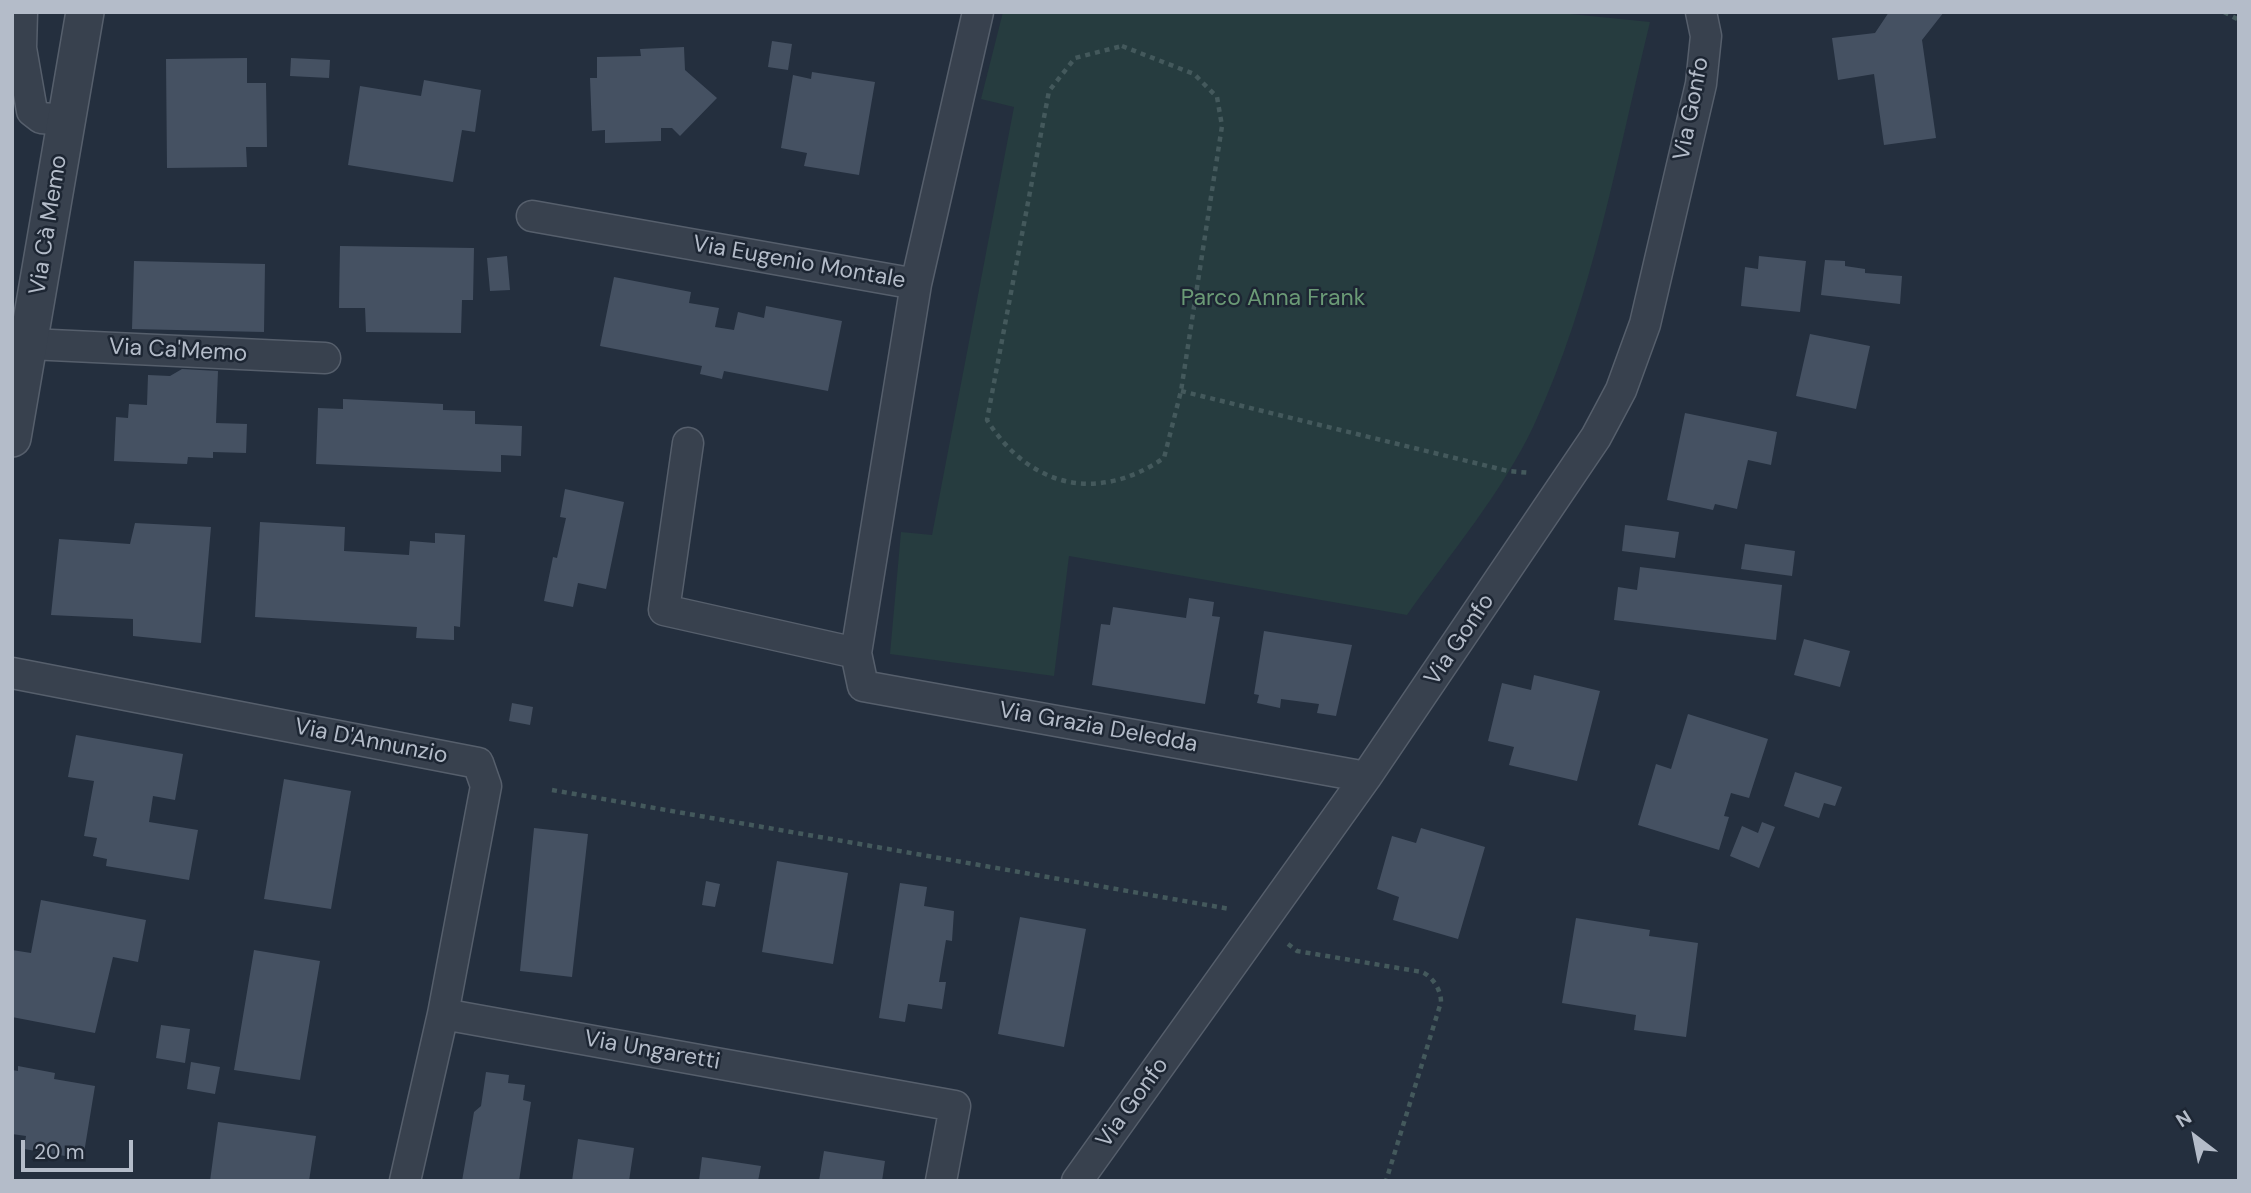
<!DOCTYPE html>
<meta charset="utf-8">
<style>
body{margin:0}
#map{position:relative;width:2251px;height:1193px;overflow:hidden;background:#242f3e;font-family:"DM Sans",sans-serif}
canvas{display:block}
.frame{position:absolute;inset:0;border:14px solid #b4bcc9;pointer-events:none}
.north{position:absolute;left:2160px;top:1102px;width:70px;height:70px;-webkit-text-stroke:5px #1d2633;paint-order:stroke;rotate:328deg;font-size:19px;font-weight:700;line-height:28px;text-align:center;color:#b4bcc9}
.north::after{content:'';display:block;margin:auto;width:24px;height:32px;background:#b4bcc9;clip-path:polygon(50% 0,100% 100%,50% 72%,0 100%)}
.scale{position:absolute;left:21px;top:1140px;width:112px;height:32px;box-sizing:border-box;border:4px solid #b4bcc9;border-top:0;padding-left:9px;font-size:21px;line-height:24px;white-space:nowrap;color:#b4bcc9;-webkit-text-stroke:5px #1d2633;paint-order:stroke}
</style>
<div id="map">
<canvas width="2251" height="1193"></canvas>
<div class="frame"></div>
<div class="north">N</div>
<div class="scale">20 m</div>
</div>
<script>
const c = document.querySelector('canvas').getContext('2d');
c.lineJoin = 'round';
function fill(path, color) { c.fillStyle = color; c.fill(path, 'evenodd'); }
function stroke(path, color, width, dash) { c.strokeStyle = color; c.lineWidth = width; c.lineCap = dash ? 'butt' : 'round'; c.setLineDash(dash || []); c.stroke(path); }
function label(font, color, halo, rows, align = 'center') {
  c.font = font + ' "DM Sans",sans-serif'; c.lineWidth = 5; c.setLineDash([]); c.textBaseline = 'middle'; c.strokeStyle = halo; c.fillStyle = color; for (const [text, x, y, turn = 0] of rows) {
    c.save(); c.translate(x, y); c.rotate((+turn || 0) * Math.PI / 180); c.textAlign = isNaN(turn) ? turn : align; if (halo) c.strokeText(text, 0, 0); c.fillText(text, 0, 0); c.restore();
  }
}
fill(new Path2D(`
 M1003,12H1551L1650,22C1617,157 1593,298 1534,425C1502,493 1450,554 1407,615L1069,556L1054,676L890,654L901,532L932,535L1014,107L981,99Z`), '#263c3f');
fill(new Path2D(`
 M1889,12H1944L1922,40L1936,138L1884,145L1874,74L1838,80L1832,38L1875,33Z
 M772,41L792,44L788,70L768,67Z
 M684,47L685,70L717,98L680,136L672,128H661V141L605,143V130L592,131L590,78H597V57L641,56L640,49Z
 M247,58V83H266L267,147H246L247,167L167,168L166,59Z
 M291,58L330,60L329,78L290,76Z
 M812,72L875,82L859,175L804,166L807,153L781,148L793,75L811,79Z
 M424,80L481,90L475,132L462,130L453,182L348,165L360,86L421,96Z
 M340,246L474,248L473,300H462L461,333L366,332L365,308H339Z
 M507,256L510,290L490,291L487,258Z
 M1759,256L1806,261L1800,312L1741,306L1745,267L1758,269Z
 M1825,260L1845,261V266L1865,269V273L1902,276L1900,304L1821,295Z
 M134,261L265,264L264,332L132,329Z
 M614,277L691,292L689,303L719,308L715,327L734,330L738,312L764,318L766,306L842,321L828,391L724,371L722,379L700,374L702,366L600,346Z
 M1810,334L1870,346L1856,409L1796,396Z
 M182,369L218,371L216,423L247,424L246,453L213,452V458L188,457L187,464L114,461L116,417L128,418L129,404L147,405L148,375L170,376Z
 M343,399L443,404V410L475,411V424L522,426L521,456L501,455V472L316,464L318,408L343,409Z
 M1685,413L1777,432L1771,465L1748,460L1737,509L1715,504L1713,510L1667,500Z
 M565,489L624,502L606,589L578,583L573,607L544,601L553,557L557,558L566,518L560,517Z
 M260,522L345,527L344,551L409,555L410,541L435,543V533L465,535L460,627L454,626V640L416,638L417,627L255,617Z
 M135,523L211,527L201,643L133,636V619L51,615L59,539L130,544Z
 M1625,525L1679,532L1675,558L1622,551Z
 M1745,544L1795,551L1792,576L1741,569Z
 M1640,567L1782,585L1776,640L1614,620L1618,587L1637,590Z
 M1189,598L1214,602L1212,616L1220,617L1205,704L1092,685L1101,624L1110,625L1113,607L1186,618Z
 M1264,631L1352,645L1336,716L1317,713L1319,704L1281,699L1280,708L1257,703L1259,695L1254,694Z
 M1804,639L1850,651L1840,687L1794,675Z
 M1534,675L1600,691L1577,781L1509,765L1514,747L1488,741L1502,683L1531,690Z
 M512,703L533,707L530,725L509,721Z
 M1688,714L1768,739L1749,798L1731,793L1724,816L1729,817L1719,850L1638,825L1656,764L1671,769Z
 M76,735L183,754L175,800L153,796L149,822L198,830L189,880L106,866L107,859L93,856L97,838L84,836L94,781L68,777Z
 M1795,772L1842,787L1835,806L1824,803L1819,818L1784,806Z
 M284,779L351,791L331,909L264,899Z
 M1762,822L1775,827L1759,868L1730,856L1742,826L1758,833Z
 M534,828L588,834L572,977L520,971Z
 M1421,828L1485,847L1458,939L1393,920L1399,897L1377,889L1392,836L1416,843Z
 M777,861L848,873L833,964L762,952Z
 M706,881L720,884L715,907L702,905Z
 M900,883L927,887L924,906L954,911L952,941L946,940L939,982H946L942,1009L908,1004L905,1022L879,1018Z
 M41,900L146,920L138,962L113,957L95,1033L12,1017V950L31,953Z
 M1020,917L1086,929L1064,1047L998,1034Z
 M1576,918L1650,930L1649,936L1698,943L1686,1037L1634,1030L1636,1015L1562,1003Z
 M254,950L320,961L300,1080L234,1070Z
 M161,1025L190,1029L185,1063L156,1058Z
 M191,1062L220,1067L215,1094L187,1089Z
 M18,1066L55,1073L54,1079L95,1086L83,1159L24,1149L26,1136L12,1134V1070L18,1071Z
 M486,1072L509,1075L508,1083L525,1085L523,1100L531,1102L519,1181H462L474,1112L481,1106Z
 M218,1122L316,1136L309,1181H210Z
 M578,1139L634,1148L629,1181H572Z
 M824,1151L885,1161L882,1181H819Z
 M702,1157L761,1166L758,1181H699Z`), '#455162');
const minor = new Path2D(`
 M22,12L21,48L32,111L41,118L66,120
 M978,12L916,284L856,653L863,686L1366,777
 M532,216L916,284
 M30,344L325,358
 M688,443L664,610L856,653
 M12,673L478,763L486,786L443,1014L405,1181
 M443,1014L955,1106L941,1181
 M1077,1181L1366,777L1596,437L1621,390L1645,324L1701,84L1706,36L1701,12`);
const tertiary = new Path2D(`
 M12,438L85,12`);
stroke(minor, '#565f6c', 33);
stroke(tertiary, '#565f6c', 40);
stroke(new Path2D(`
 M2224,12L2239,20
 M1122,46L1194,74L1217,97L1222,126L1181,391L1164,458C1098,503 1030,488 987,420L1049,91L1075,58Z
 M1181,391L1508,471L1531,473
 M552,790L1230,909
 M1288,944L1297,951L1422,972C1433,977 1441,990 1441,1002L1386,1181`), '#44595c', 4.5, [5, 5]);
stroke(minor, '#38414e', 30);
stroke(tertiary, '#38414e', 37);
label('23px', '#b4bcc9', '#1d2633', [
 ["Via Gonfo",1692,109,-79],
 ["Via Cà Memo",49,225,-81],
 ["Via Eugenio Montale",799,263,10],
 ["Via Ca'Memo",178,351,3],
 ["Via Gonfo",1460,640,-56],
 ["Via Grazia Deledda",1098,728,10],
 ["Via D'Annunzio",371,742,11],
 ["Via Ungaretti",652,1051,10],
 ["Via Gonfo",1133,1103,-54]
]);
label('23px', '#6b9a76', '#1d2633', [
 ["Parco Anna Frank",1273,299]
]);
</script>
